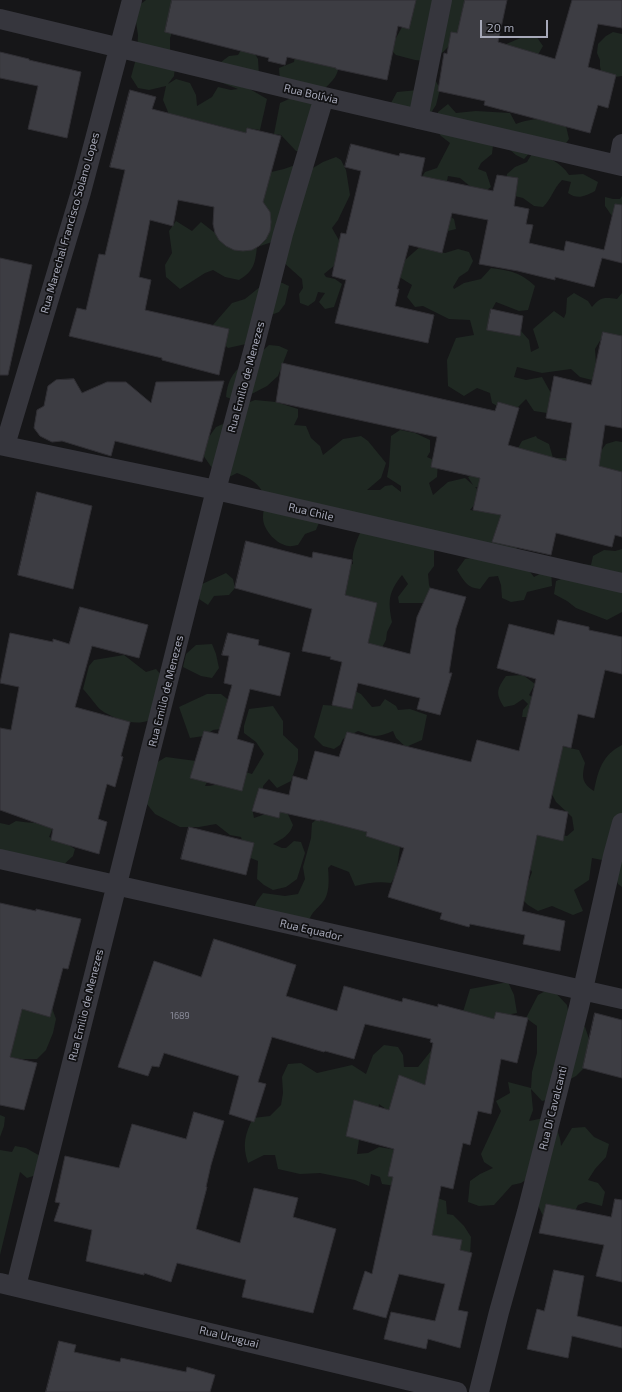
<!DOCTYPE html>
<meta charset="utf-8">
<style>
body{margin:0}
#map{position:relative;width:622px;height:1392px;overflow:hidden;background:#161618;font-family:"Exo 2",sans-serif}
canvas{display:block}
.scale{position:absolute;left:480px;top:20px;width:68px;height:18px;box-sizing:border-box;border:2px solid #a7a9b9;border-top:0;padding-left:5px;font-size:12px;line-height:14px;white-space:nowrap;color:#a7a9b9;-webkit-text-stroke:3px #111113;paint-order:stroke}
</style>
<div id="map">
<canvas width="622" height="1392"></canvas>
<div class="scale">20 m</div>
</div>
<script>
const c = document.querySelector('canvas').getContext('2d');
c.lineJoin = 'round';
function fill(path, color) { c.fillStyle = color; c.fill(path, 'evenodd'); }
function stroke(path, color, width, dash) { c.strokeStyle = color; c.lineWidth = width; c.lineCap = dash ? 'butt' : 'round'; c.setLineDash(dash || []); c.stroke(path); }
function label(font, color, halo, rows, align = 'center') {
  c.font = font + ' "Exo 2",sans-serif'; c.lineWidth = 3.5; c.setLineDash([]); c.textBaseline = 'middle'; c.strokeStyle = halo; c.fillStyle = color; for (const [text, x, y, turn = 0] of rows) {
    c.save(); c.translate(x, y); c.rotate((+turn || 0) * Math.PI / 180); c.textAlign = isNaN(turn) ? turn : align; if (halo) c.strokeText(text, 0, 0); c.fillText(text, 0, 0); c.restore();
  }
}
fill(new Path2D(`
 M146,0H173V29L170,38V53L176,59L174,76L168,84L176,79L190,83L196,95L197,106L212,97L218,87L231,90L238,89L220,82L217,77V65L229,56L238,55L241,50L255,54L258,59L259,75L248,88L267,99L260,130L247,128L245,139L231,136L220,126L184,117L167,124L168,112L163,100L166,86L149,90L138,88L131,77L137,55L138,35L134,9Z
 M411,0H465V7L455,40L443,52L432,59L424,61L415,60L396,55L390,49L402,27L408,20Z
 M613,32L622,34V76L608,78L602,77L600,66V60L597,53L598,44L606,36Z
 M525,36H536L543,46L536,58L504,45Z
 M296,49L339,65C338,75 333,81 325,88L280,82L279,68L294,62Z
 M431,72L440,89L436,105L429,116L391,103L397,92L418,90Z
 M298,95L313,103L303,151H296L281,135L274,134L280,103Z
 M448,104L456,113L476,111L510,113L516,124C537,116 546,119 566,126L569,139L564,146L534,148L524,159L516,155L504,145H493L492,154L481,163L478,169L486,172L491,187L484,192L471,187L460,178L448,176L447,181L446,214L454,219L456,229L448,231L444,235L417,185L425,172L437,168L450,143L441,136L433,126L438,112Z
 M533,152C546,156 562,163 569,175L583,174L598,182L595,191C585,196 578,200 568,193L571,182L562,180C553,189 552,198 543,207L534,206L523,198L511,195L505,187L507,174L515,167L527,162Z
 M336,157L341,160L346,170L350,195L338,220L332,228L340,242L341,260L324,274L326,277L335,279L342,284L334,307L325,309L319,302L325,293L318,292L315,301L308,306L300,303L299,294L303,288L302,279L282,261L272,242L257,247C255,264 254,271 239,280L225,277L213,270L205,273L180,289L166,277L165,265L172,253L169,231L176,221L192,231L201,222L215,233L232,232L262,208L267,173L284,169L298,164L308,171L323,162Z
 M622,196V216H612L605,206V197L613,199H620Z
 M422,245L434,251L445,253L458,249L469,252L473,261L468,271L459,277L453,287L454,289L464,283L481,279L491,268C511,271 520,272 535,286L528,310L519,311L496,302L490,313L510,329L521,331L529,340L531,352L539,348L533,329L554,311L564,318L566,313L567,298L574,293L588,301L592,307C600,297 604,297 617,299L622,293V340L614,345L601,339L595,349L596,364L611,369L608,384L580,377L571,369L542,373L517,367L514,377L526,380L542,377L557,404L551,412L547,413L534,411L526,399L513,412L504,410L492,403L490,393L477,388L464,396L448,386L447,360L456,338L474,335L470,320L449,319L423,306L415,307L407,297L412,285L401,278L396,268Z
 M276,280L289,286L285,304L279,312L266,317L246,344L228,348L223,343L212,326L232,303L245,299L261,286Z
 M269,345L279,346L288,350L278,376L267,386L242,399L234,400L226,397C229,365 248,365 269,345Z
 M255,400L276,402L298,409V417L294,425L306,426L311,438L320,446L323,455L343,439L361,436L368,441L386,463L381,478L367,490H380L385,486L392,485L401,492V486L387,477L389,466L391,436L400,430L415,433L430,440V452L427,457L438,462L437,477L429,483L433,495L448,482L465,478L473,485L468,477L518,448L522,441L536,436L537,438L549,444L553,458H566L574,460L600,452L606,444L616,441L622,442V478L510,538L517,549V566L527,568L534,577L551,568L552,586L527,592L524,600L511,602L502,598L501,585L498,576L489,577L480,589C467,588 464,581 457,570L465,559L482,556L440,548L434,551V566L428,574L429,585L432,592L427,603H399L398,597L408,584L402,575C388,593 388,601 392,622L387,632L386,640L379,653L366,645L368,603L355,597L345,595L317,573L353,564C351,554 356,542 360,533L320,520L316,530L305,534L298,545C295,545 291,547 289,546C277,545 263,530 263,518C263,509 267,499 262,491C256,481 247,477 237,473L221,481L203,455L206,441L216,427L230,421L239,406ZM475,487L485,488L494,513L470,510L475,504L479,491Z
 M622,549V612L607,620L576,608L567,601L554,594L556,581L568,576L582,564L591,565L593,556L604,550L615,551Z
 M226,573L233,579L235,588L229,595L214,596L208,605L199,599L200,585Z
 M212,644L216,654L219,668L212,678L201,676L183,667L186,654L196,645Z
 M124,655L146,672L156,669L163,677C161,685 158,707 155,714C146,731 113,719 101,710C97,707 88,694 83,689L89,666L94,660Z
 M523,675L535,684L529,695L533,698L531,717H522L523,710L528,704L523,699L514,705L504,707C495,693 497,689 506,676Z
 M355,691L361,694L372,707L380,706L385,699L396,706L398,710L410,709L427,715L422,740L406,747L396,738L393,731C376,738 374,737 358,731L343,739L340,745L334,749L323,746L314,737L323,705L338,706Z
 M207,694H221L231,702L227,728L213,730L204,736L190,738L179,707Z
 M273,706L283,721V735L298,749V760L291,781L277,788L269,779L263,786L262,803L252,808L254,818L271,812L286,810L293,825C290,835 282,839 273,844L282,848H286L294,841L301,842L305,853L297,879L286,887L273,890L264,885L257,879L258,861L246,856L241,837L230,835L216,824L199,827H180L155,814L146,803L156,763L166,757L196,761L208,780L205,786C220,786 230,779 242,771L252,774L264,754L256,742L244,733V726L249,709Z
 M622,745V857L607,861L592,858L589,880L574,890L583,911L573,915L552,906L538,911L528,905L522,899L532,872L526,861L462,808L550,833L567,836L574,830L572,817L556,802L547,785L560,746L579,750L585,763C582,776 581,783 594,791C598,771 602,755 622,745Z
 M320,817L362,827L400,847L396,875L391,883C378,881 368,883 355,886L349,872L331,865L328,868C329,879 330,895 322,903C317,909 313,911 310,918L299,924L253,910L257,901L263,893L285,896L298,894L305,879L303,867L311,838L312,823Z
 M16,821C29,823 41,823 54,825L49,837L61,840L75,849L73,856L60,868L0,856V823L9,825Z
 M622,860V887L618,884L615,875Z
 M508,982L514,995L517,1013L506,1015L492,1039L462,1015L470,989Z
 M551,988L567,1005L570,1021L585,1027L591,1045L593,1059L576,1076L559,1085L552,1099L542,1101L531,1089L533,1110L529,1121C533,1121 540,1118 545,1119C555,1121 561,1137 561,1146L572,1128L585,1127L594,1137L609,1144L606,1157L595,1169L588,1180L598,1183L605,1192L602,1206L586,1202L578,1205L574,1213L543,1216L538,1205L540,1171L521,1183L512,1185L494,1205L479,1206L468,1202L470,1181L480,1174L493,1168L484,1162L481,1154L501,1111L496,1101L510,1093L508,1082L531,1088L532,1072L537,1053V1026L526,1018L538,995Z
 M45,1003L52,1008L56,1019L53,1033L46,1050L37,1059H21L10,1057L5,1041L11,1008Z
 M439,1041L428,1093L390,1112L379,1104L377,1117L350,1127L359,1140L357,1154L368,1153L379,1147L397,1150L395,1186L382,1184L380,1177L371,1174L369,1186L355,1180L320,1173L300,1174L278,1169L275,1155H264L248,1163C242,1145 245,1134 253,1118L270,1116L281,1105L283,1093L282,1077L288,1064L301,1063L317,1073L352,1065L366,1074L373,1055L384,1045L398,1047L403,1055L404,1067H418Z
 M0,1115L5,1117L4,1126L0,1137Z
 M15,1146L26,1148L42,1157L36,1175L27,1178L20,1172L0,1255V1150L12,1152Z
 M423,1193L446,1201L447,1214L453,1215L464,1226L471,1237L470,1256L436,1281Z`), '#1f2822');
const building = new Path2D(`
 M172,0H416L409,29L398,26L387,80L336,69V68L287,57L285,65L268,61L269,58L165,32Z
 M465,0H507L498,42L555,59L572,0H622V28L598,24L588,67L616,75L608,108L598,105L590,133L484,105L485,101L438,91L444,53L447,54L451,32L457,33Z
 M0,52L29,59V60L81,72L67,138L28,129L38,86L0,78Z
 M130,90L156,97L152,109L246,133L247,128L281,136L263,202L270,212L271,222L270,231L266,239L259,246L252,250L243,251L234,250L226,246L219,240L215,233L213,224L214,207L178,200L173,226L150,220L139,277L151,280L145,310L229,329L219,375L162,360V358L69,336L77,308L86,310L99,254L105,255L125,170L110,167Z
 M351,144L399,156L400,153L425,158L421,176L493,191L497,175L518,178L514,206L529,209L526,224L533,225L529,243L564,251L566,241L604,250L615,204L622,205V263L602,258L594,287L555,277V280L518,271L479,264L488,220L452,213L442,253L409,245L397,289H399L395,306L434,315L428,343L335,323L346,280L332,276L341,233L346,234L361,171L345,167Z
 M0,258L32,265L8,375H0Z
 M491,309L523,316L520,336L487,330Z
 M603,332L622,336V428L605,425L599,466L622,472V537L615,535L612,547L556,533L551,555L492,542L501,515L473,510L480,478L431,467L437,437L276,402L282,363L495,411L498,402L519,408L508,445L566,461L572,423L546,418L554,376L591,385Z
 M74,379L82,393L107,382H126L151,403L156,382L224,381L202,462L115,441L111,456L62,441L52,442L40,436L34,428L37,410L44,406L48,386L56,380Z
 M37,492L92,506L73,589L18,575Z
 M246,541L312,558L313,552L352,560L345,595L377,603L368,643L410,654L417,617L430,588L466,597L456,628L449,673H452L440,715L417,709L420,698L358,683L352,709L332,705L342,662L330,659L331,657L302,651L312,609L235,588Z
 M80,607L148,625L139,658L92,646L75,707L130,722L121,756L123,757L115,787L107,784L98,819L107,822L99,854L51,840L53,829L0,810V728L11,730L19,687L0,683L10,633L53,642V639L69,644Z
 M558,620L589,627V630L622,637V674L605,670L594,718L578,714L571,748L563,746L549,808L568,812L563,841L537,835L522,911L565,921L560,951L523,944L525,935L470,924L469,927L440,919L442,913L388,897L404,848L366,836L367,832L320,820V821L280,812L279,818L252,811L259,788L289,795L293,776L307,780L315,751L339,757L347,732L471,762L477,740L519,751L536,679L497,668L509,624L554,635Z
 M228,633L259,640L258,645L290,653L280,696L250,689L237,739L254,744L242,791L190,778L204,731L218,734L232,685L224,683L229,656L222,655Z
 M189,827L254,843L246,875L181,859Z
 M0,903L36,911V909L81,919L68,969L63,968L50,1017L22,1009L10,1057L37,1063L24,1110L0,1105Z
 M214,939L296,965L286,996L337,1011L344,986L402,1002L403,998L438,1007V1004L494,1019L496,1012L528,1018L517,1063L501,1059L491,1114L478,1111L470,1145L463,1143L453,1189L441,1186L432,1235L462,1240L460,1250L472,1253L458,1310L468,1312L460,1348L428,1339L426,1349L384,1339L391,1312L435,1321L445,1284L399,1274L386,1318L353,1309L365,1271L372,1274L393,1177L388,1176L394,1149L346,1136L354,1100L389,1110L399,1075L425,1085L433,1043L430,1042L431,1039L365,1024L354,1059L325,1051L324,1052L272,1037L258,1082L266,1084L254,1122L229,1114L239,1076L164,1053L159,1067L152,1066L148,1076L118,1067L154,961L201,977Z
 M595,1013L622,1020V1078L583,1068Z
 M194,1112L224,1121L211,1165L206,1187H207L196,1229L240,1243L254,1188L298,1198L293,1217L336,1229L313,1313L242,1297L246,1280L177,1263L171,1282L144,1273V1275L86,1261L92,1230L54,1221L60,1203L55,1202L65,1156L119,1168L132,1124L186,1139Z
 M615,1199L622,1200V1282L596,1276L604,1245L539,1233L546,1204L611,1217Z
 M554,1270L584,1276L577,1316L622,1327V1348L572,1336L568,1358L527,1349L537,1309L544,1311Z
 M59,1341L76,1345L74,1352L120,1362L121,1358L186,1372L187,1367L215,1375L210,1392H46Z`);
fill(building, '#3d3d43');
stroke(building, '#302f34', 1);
stroke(new Path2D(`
 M0,19L324,97L622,166
 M418,119L442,0
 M618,165L622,144
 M0,445L216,490L622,583
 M5,445L81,192L132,0
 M0,859L622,999
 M0,1283L457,1392
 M16,1286L216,490L255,344L283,234L324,97
 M479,1392L499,1312L527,1212L579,1007L613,856L622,823`), '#36363d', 20);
label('9px', '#8c8e9c', null, [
 ["1689",180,1016]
]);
label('11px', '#a7a9b9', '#111113', [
 ["Rua Bolívia",311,94,13],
 ["Rua Marechal Francisco Solano Lopes",70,223,-74],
 ["Rua Emilio de Menezes",246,377,-75],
 ["Rua Chile",311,512,13],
 ["Rua Emilio de Menezes",166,691,-76],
 ["Rua Equador",311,930,13],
 ["Rua Emilio de Menezes",86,1005,-76],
 ["Rua Di Cavalcanti",553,1108,-76],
 ["Rua Uruguai",229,1337,14]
]);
</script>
